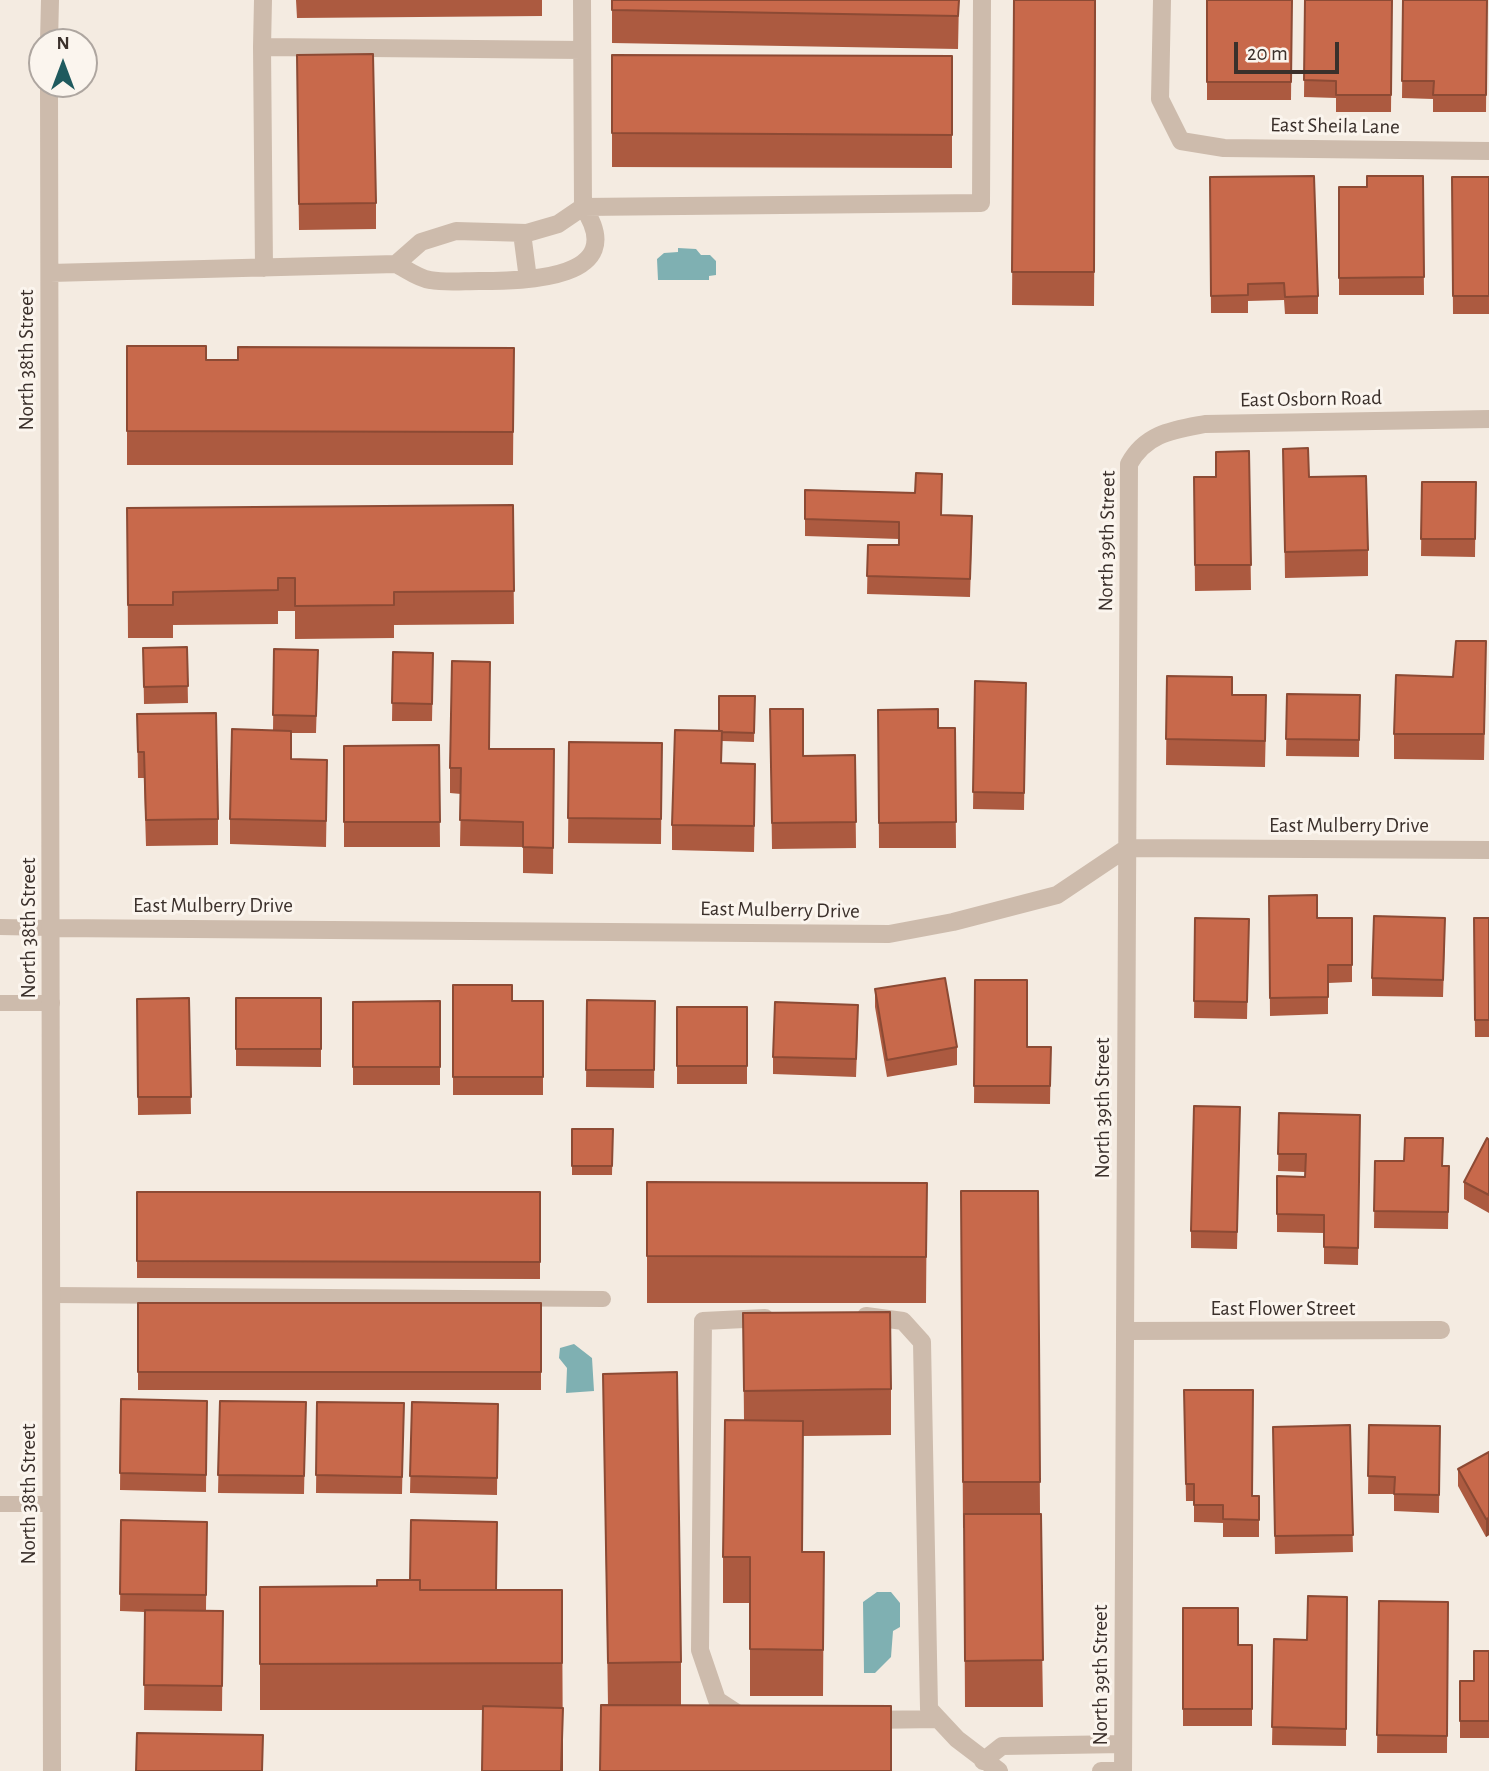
<!DOCTYPE html>
<style>
body{margin:0}
#map{position:relative;width:1489px;height:1771px;overflow:hidden;background:#f4ebe1;font-family:"Alegreya Sans",sans-serif}
canvas{display:block}
.north{position:absolute;left:28px;top:28px;width:70px;height:70px;box-sizing:border-box;background:#fbf5ee;border:2px solid #aea6a0;border-radius:50%;rotate:0deg;font-size:19px;font-weight:700;line-height:28px;text-align:center;color:#3b302b}
.north::after{content:'';display:block;margin:auto;width:24px;height:32px;background:#1f5a5e;clip-path:polygon(50% 0,100% 100%,50% 72%,0 100%)}
.scale{position:absolute;left:1234px;top:42px;width:105px;height:32px;box-sizing:border-box;border:4px solid #3b302b;border-top:0;padding-left:9px;font-size:21px;line-height:24px;white-space:nowrap;color:#3b302b;-webkit-text-stroke:5px #fbf5ee;paint-order:stroke}
</style>
<div id="map">
<canvas width="1489" height="1771"></canvas>
<div class="north">N</div>
<div class="scale">20 m</div>
</div>
<script>
const c = document.querySelector('canvas').getContext('2d');
c.lineJoin = 'round';
function fill(path, color) { c.fillStyle = color; c.fill(path, 'evenodd'); }
function stroke(path, color, width, dash) { c.strokeStyle = color; c.lineWidth = width; c.lineCap = dash ? 'butt' : 'round'; c.setLineDash(dash || []); c.stroke(path); }
function label(font, color, halo, rows, align = 'center') {
  c.font = font + ' "Alegreya Sans",sans-serif'; c.lineWidth = 6; c.setLineDash([]); c.textBaseline = 'middle'; c.strokeStyle = halo; c.fillStyle = color; for (const [text, x, y, turn = 0] of rows) {
    c.save(); c.translate(x, y); c.rotate((+turn || 0) * Math.PI / 180); c.textAlign = isNaN(turn) ? turn : align; if (halo) c.strokeText(text, 0, 0); c.fillText(text, 0, 0); c.restore();
  }
}
fill(new Path2D(`
 M678,248L696,249L701,255H710L716,261V275L709,276V280H658L657,259L664,253L678,252Z
 M574,1344L592,1358L594,1391L566,1393L567,1368L559,1358L560,1348Z
 M877,1592H891L900,1603V1627L893,1631L891,1657L875,1673H864L863,1602Z`), '#7fb0b2');
stroke(new Path2D(`
 M0,927L52,928
 M0,1003H52
 M52,1295L603,1299
 M0,1504H52`), '#cdbbac', 16);
stroke(new Path2D(`
 M263,0L262,47L582,50
 M1162,0L1160,99L1181,141L1224,148L1489,151
 M49,42L50,0
 M262,47L264,268
 M49,84L52,1771
 M522,233L528,279
 M396,264L421,242L456,231L527,233L558,224L583,207L981,203L982,0
 M50,273L396,264C406,269 419,279 430,280C446,283 463,281 479,281C524,281 632,280 583,207L582,0
 M52,928L889,934L953,922L1057,895L1127,848L1489,850
 M866,1316L903,1321L922,1342L929,1709L957,1739L999,1771
 M1125,1331L1441,1330
 M743,1717L717,1700L700,1650L703,1321L765,1318
 M868,1720L938,1719
 M983,1761L1002,1746L1123,1744
 M1101,1771H1123
 M1123,1771L1129,464C1146,433 1173,430 1205,424L1489,419`), '#cdbbac', 18);
fill(new Path2D(`
 M296,0H542V16L297,18Z
 M612,0H959L958,49L612,43Z
 M1014,0H1096L1094,306L1012,305Z
 M1207,0H1292L1291,100H1207Z
 M1305,0H1392L1391,112H1336V98L1304,97Z
 M1403,0H1487L1486,112H1433V99L1402,98Z
 M612,55L952,56V168L612,167Z
 M297,81L376,203V229L299,230Z
 M1423,176L1424,295H1339V187H1367Z
 M1210,177L1318,296V314H1285L1284,300L1248,301V313H1211Z
 M1452,177H1489V314H1453Z
 M127,346L206,360H238L514,348L513,465H127Z
 M1283,449L1309,477L1368,550V576L1285,578Z
 M1249,451L1251,590L1195,591L1194,477H1216Z
 M1422,482H1476L1475,557L1421,556Z
 M805,490L941,515L972,533L970,597L867,594L868,545H899V539L805,536Z
 M513,505L514,624L394,625V638L295,639V611H278V624L173,625V638H128L127,508Z
 M187,647L188,703L144,704L143,648Z
 M274,649L318,668L316,733H291V759L327,786L326,847L230,844V819L273,730Z
 M393,652L433,670L432,721H392Z
 M1486,667L1484,760L1394,759V734L1453,677Z
 M1167,676L1232,695L1266,721L1265,767L1166,765Z
 M975,681L1026,683L1024,810L973,809Z
 M1287,694L1360,695L1359,757L1286,756Z
 M755,696L754,742L722,741V763L755,789L754,852L672,850V825L719,731Z
 M770,709L803,756L855,755L856,848L772,849Z
 M878,710L938,728H955L956,848H879Z
 M137,714L218,819V845L146,846L144,778H138Z
 M569,742L662,743L661,844L568,843Z
 M439,745L440,847H344V746Z
 M490,749H554L553,874L523,873V847L460,846L461,794L450,793V768Z
 M1269,896L1317,918H1352V982L1328,983V1014L1270,1016Z
 M1195,918L1249,919L1247,1019L1194,1018Z
 M1474,918H1489V1037H1475Z
 M1445,935L1443,997L1372,996V978Z
 M975,980L1027,1047H1051L1050,1104L974,1103Z
 M453,985L512,1001H543V1095H453Z
 M875,989L957,1047V1065L887,1077L875,1007Z
 M189,998L191,1114L138,1115L137,999Z
 M236,998H321V1067L236,1066Z
 M587,1000L655,1001L654,1088L586,1087Z
 M440,1001V1085H353V1002Z
 M677,1007H747V1084H677Z
 M858,1023L856,1077L773,1074V1057Z
 M1240,1107L1237,1249L1191,1248V1231Z
 M1279,1113L1360,1115L1358,1265L1324,1264V1233L1277,1232V1176L1305,1177V1172L1278,1171Z
 M572,1129H613L612,1175H572Z
 M1489,1140V1213L1464,1199V1182Z
 M1375,1161L1449,1166L1448,1229L1374,1228Z
 M647,1182L927,1183L926,1303H647Z
 M961,1191H1038L1040,1514L1043,1707H965L964,1528H963Z
 M137,1192H540V1279L137,1278Z
 M138,1303H541V1390H138Z
 M743,1313L891,1389V1435L803,1436L802,1552H824L823,1696H750V1603H723V1557L744,1420Z
 M603,1374L681,1662V1705H608Z
 M1184,1390L1252,1496H1259V1537H1223V1523L1194,1522V1501H1186Z
 M121,1399L207,1401L206,1492L120,1490Z
 M220,1401L306,1402L304,1494L218,1493Z
 M317,1402L404,1403L402,1494L316,1493Z
 M412,1402L498,1404L497,1495L410,1493Z
 M1350,1425L1353,1552L1275,1554L1273,1427Z
 M1369,1425L1440,1426L1439,1513L1394,1511V1494H1368Z
 M1489,1452V1535L1486,1537L1458,1486V1469Z
 M121,1520L207,1522L206,1610L223,1611L222,1711L144,1710L145,1612L120,1611Z
 M260,1587L562,1590L563,1771H482L483,1710H260Z
 M1347,1597L1346,1746L1272,1745L1274,1639L1307,1640Z
 M1379,1601L1448,1602L1447,1753H1377Z
 M1183,1608L1238,1645H1252V1726H1183Z
 M1489,1651V1738H1460V1681H1474Z`), '#ac5a40');
fill(new Path2D(`
 M1489,1518V1535L1486,1537V1519Z
 M563,1708V1771H561Z`), '#8c4a34');
const building = new Path2D(`
 M612,0H959L958,16L612,10Z
 M1014,0H1095L1094,272H1012Z
 M1207,0H1292L1291,82H1207Z
 M1305,0H1392L1391,95H1336V81L1304,80Z
 M1403,0H1487L1486,95H1433L1434,81H1402Z
 M373,54L376,203L299,204L297,55Z
 M612,55L952,56V135L612,133Z
 M1314,176L1318,296L1285,297L1284,283L1248,284V295L1211,296L1210,177Z
 M1367,176H1423L1424,277L1339,278V187H1367Z
 M1452,177H1489V296H1453Z
 M127,346H206V360H238V347L514,348L513,432L127,431Z
 M1308,448L1309,477L1366,476L1368,550L1285,552L1283,449Z
 M1249,451L1251,565H1195L1194,477H1216V452Z
 M916,473L942,474L941,515L972,516L970,579L867,576L868,545H899V522L805,519V490L915,493Z
 M1422,482H1476L1475,539H1421Z
 M513,505L514,591L394,592V605L295,606V578H278V590L173,592V605H128L127,508Z
 M1456,641H1486L1484,734H1394L1396,675L1453,677Z
 M187,647L188,686L144,687L143,648Z
 M274,649L318,650L316,716L273,715Z
 M393,652L433,653L432,704L392,703Z
 M452,661L490,662L489,749H554L553,848L523,847V822L460,820L461,768H450Z
 M1167,676L1232,677V695H1266L1265,741L1166,739Z
 M975,681L1026,683L1024,793L973,792Z
 M1287,694L1360,695L1359,740L1286,739Z
 M719,696H755L754,733L722,732V731H719Z
 M770,709H803V756L855,755L856,822L772,823Z
 M938,709V728H955L956,822L879,823L878,710Z
 M216,713L218,819L146,820L144,752H138L137,714Z
 M232,729L291,731V759L327,760L326,821L230,819Z
 M675,730L722,731L721,763L755,764L754,826L672,825Z
 M569,742L662,743L661,819L568,818Z
 M439,745L440,822H344V746Z
 M1317,895V918H1352V965H1328V997L1270,998L1269,896Z
 M1374,916L1445,918L1443,980L1372,978Z
 M1195,918L1249,919L1247,1002L1194,1001Z
 M1474,918H1489V1020H1475Z
 M945,978L957,1047L887,1060L875,989Z
 M975,980H1027V1047H1051L1050,1086H974Z
 M453,985H512V1001H543V1077H453Z
 M189,998L191,1097H138L137,999Z
 M236,998H321V1049H236Z
 M587,1000L655,1001L654,1070H586Z
 M440,1001V1067H353V1002Z
 M775,1002L858,1005L856,1059L773,1057Z
 M677,1007H747V1066H677Z
 M1194,1106L1240,1107L1237,1232L1191,1231Z
 M1279,1113L1360,1115L1358,1248L1324,1247V1215L1277,1214V1176L1305,1177L1306,1154H1278Z
 M572,1129H613L612,1166H572Z
 M1405,1138H1443L1442,1166H1449L1448,1212L1374,1211L1375,1161H1404Z
 M1487,1138L1489,1140V1195L1464,1182Z
 M647,1182L927,1183L926,1257L647,1256Z
 M961,1191H1038L1040,1482H963Z
 M137,1192H540V1262L137,1261Z
 M138,1303H541V1372H138Z
 M890,1312L891,1389L744,1391L743,1313Z
 M677,1372L681,1662L608,1663L603,1374Z
 M1184,1390H1253L1252,1496H1259V1520L1223,1519V1505H1194V1484H1186Z
 M121,1399L207,1401L206,1475L120,1473Z
 M220,1401L306,1402L304,1476L218,1475Z
 M317,1402L404,1403L402,1477L316,1475Z
 M412,1402L498,1404L497,1478L410,1476Z
 M725,1420L803,1421L802,1552H824L823,1650L750,1649V1557H723Z
 M1350,1425L1353,1535L1275,1536L1273,1427Z
 M1369,1425L1440,1426L1439,1495L1394,1494L1395,1477L1368,1476Z
 M1489,1452V1518L1486,1519L1458,1469Z
 M964,1514H1041L1043,1660L965,1661Z
 M121,1520L207,1522L206,1595L120,1594Z
 M411,1520L497,1522L496,1590H420V1580H410Z
 M377,1580H420V1590H562V1663L260,1664V1587L377,1586Z
 M1308,1596L1347,1597L1346,1729L1272,1727L1274,1639L1307,1640Z
 M1379,1601L1448,1602L1447,1736L1377,1735Z
 M1183,1608H1238V1645H1252V1709H1183Z
 M145,1610L223,1611L222,1686L144,1685Z
 M1474,1651H1489V1721H1460V1681H1474Z
 M601,1705L891,1706V1771H600Z
 M483,1706L563,1708L561,1771H482Z
 M137,1733L263,1735L262,1771H136Z`);
fill(building, '#c8694b');
stroke(building, '#8c4a34', 2);
label('21px', '#3b302b', '#fbf5ee', [
 ["East Sheila Lane",1335,126,1],
 ["North 38th Street",27,360,-90],
 ["East Osborn Road",1311,399,-1],
 ["North 39th Street",1107,541,-89],
 ["East Mulberry Drive",1349,826],
 ["East Mulberry Drive",213,906],
 ["East Mulberry Drive",780,910,1],
 ["North 38th Street",29,928,-90],
 ["North 39th Street",1103,1108,-90],
 ["East Flower Street",1283,1309],
 ["North 38th Street",29,1494,-90],
 ["North 39th Street",1101,1675,-90]
]);
</script>
